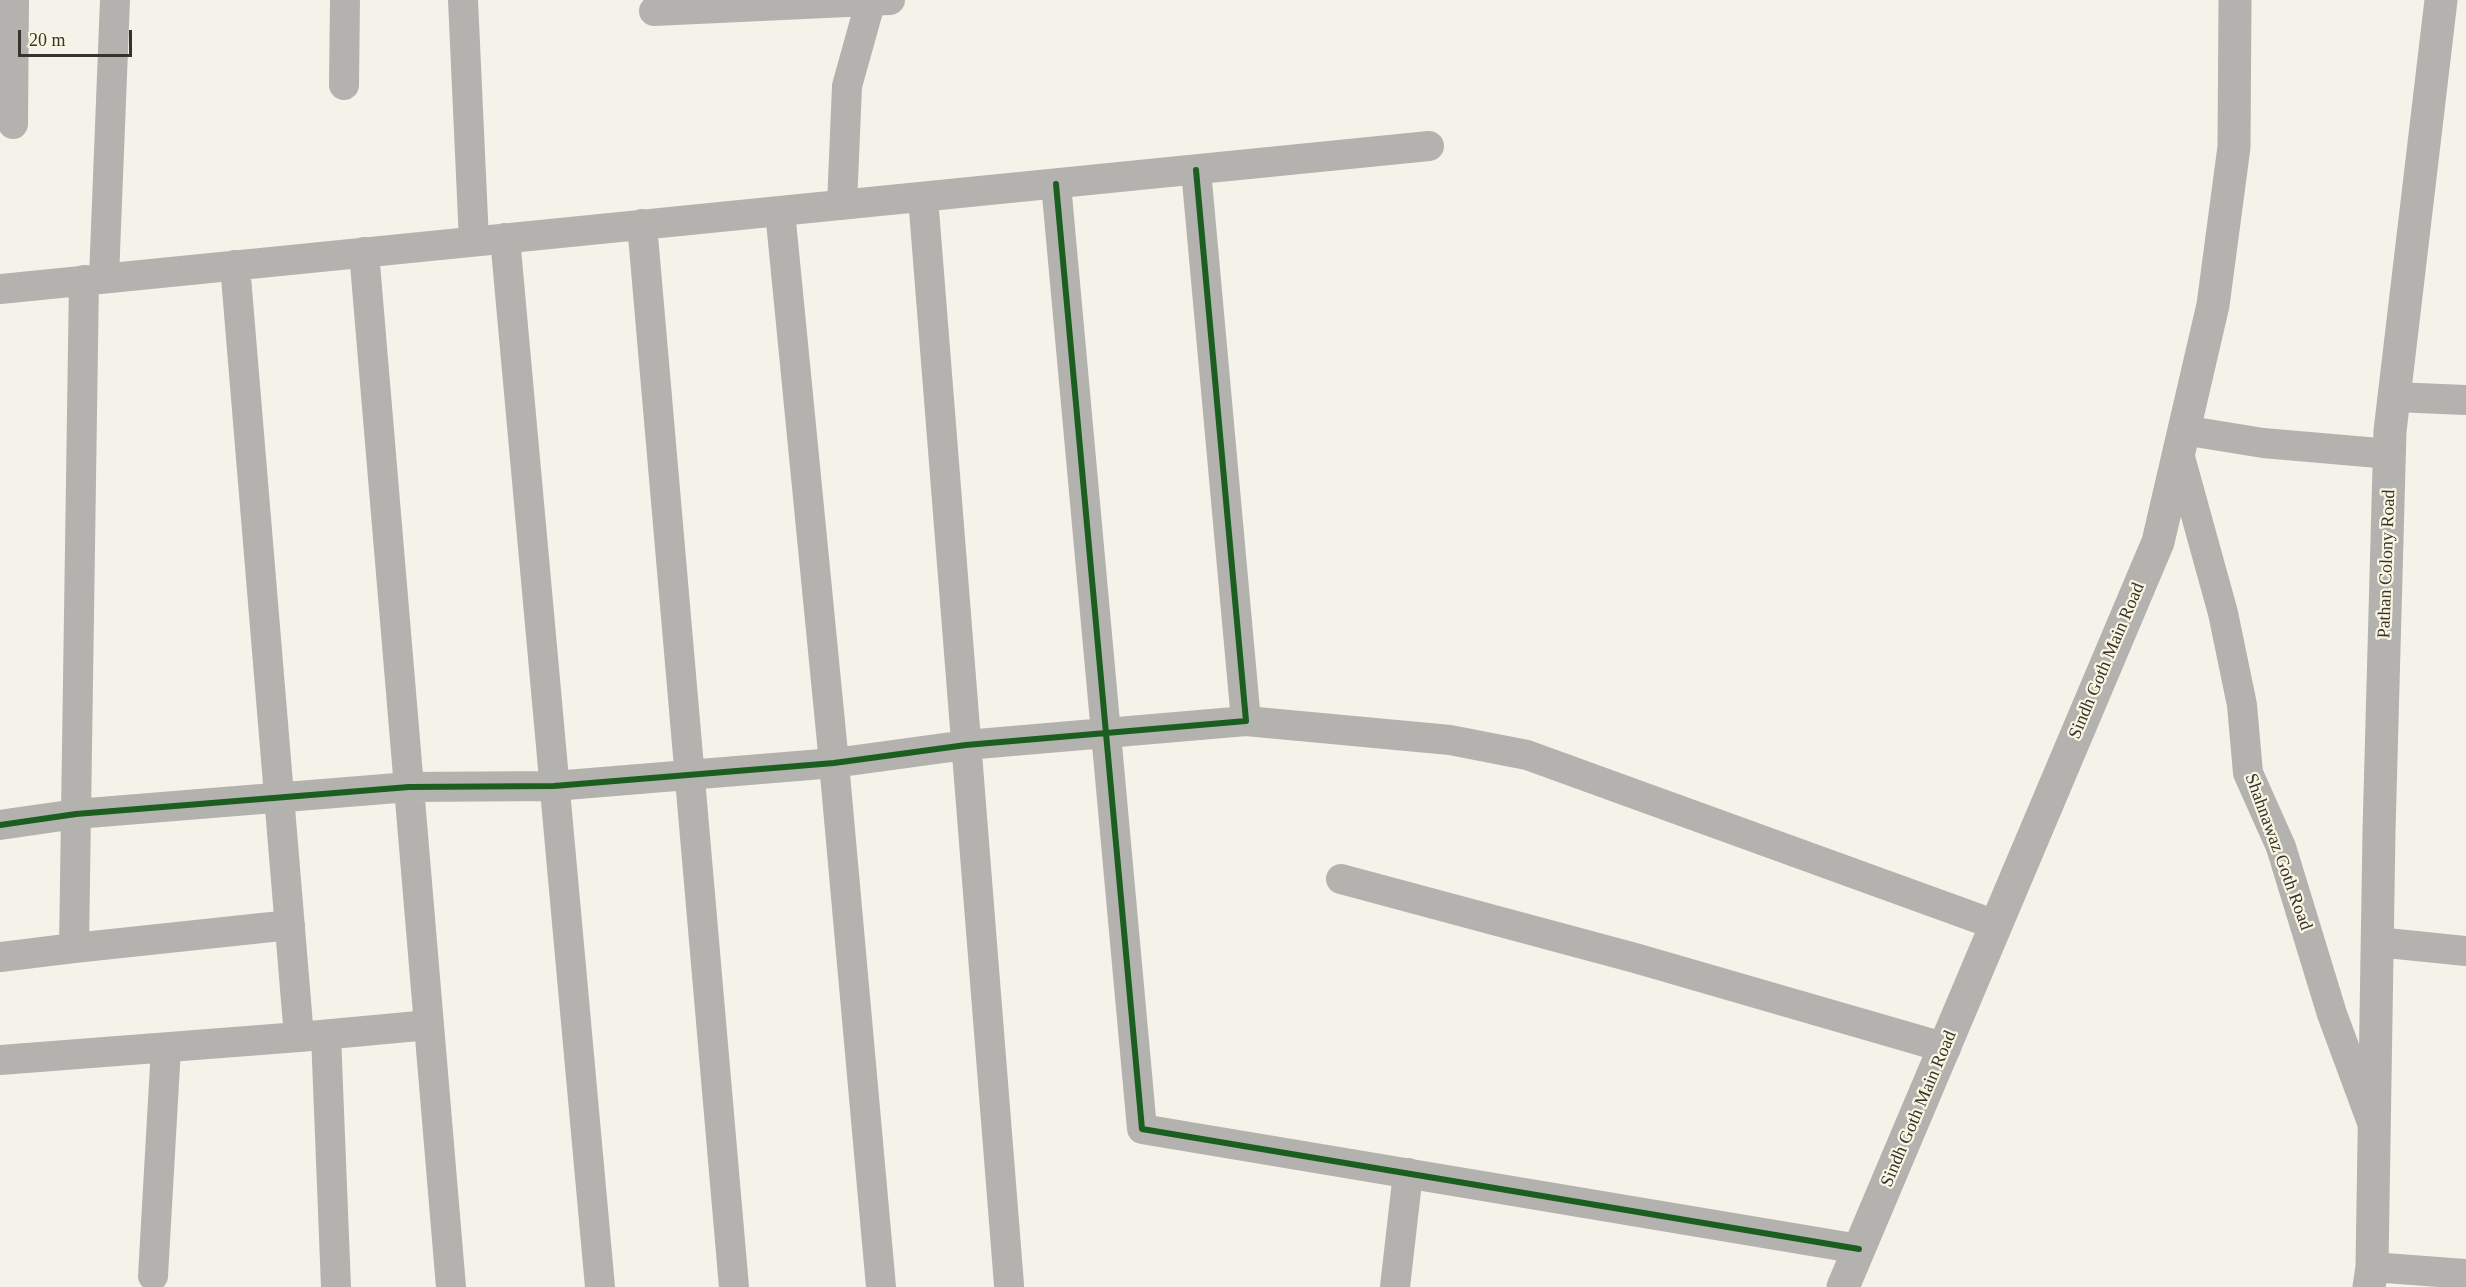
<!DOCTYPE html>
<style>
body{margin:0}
#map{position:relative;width:2466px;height:1287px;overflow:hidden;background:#f5f2e9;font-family:"Times New Roman",serif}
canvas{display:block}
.scale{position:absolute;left:18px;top:30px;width:114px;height:27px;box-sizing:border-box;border:3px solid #35332c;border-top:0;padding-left:8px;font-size:18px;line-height:21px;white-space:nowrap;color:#35332c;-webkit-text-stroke:4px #fbf6e3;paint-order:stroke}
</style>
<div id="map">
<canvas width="2466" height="1287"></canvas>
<div class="scale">20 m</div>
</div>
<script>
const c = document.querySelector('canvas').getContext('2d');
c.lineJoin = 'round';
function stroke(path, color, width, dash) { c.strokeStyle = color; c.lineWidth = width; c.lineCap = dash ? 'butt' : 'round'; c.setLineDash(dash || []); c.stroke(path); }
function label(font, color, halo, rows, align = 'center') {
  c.font = font + ' "Times New Roman",serif'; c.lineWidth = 4.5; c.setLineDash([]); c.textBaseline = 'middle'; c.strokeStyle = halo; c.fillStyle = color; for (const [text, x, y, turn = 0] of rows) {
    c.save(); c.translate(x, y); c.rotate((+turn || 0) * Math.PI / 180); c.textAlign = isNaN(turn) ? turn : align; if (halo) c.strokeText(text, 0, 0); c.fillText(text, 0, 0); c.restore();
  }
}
stroke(new Path2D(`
 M463,0L474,241
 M654,11L890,0
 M344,85L345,0
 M13,124L14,0
 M1056,184L1142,1129L1859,1249
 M923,197L1009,1285
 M842,205L847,86L871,0
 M780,211L834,763L881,1287
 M642,224L734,1287
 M505,238L600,1287
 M364,252L451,1287
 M235,265L299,1037L429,1025
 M104,278L115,0
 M84,280L74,948L290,925
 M0,289L1429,146
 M2394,397L2466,400
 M2183,430L2263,443L2390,454
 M2178,450L2223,613L2242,705L2248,773L2281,847L2332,1014L2373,1125
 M1246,721L1450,740L1527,755L1996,925
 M0,825L76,814L409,787L554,786L834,763L966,745L1246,721L1196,170
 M1341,879L1635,958L1946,1048
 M2377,942L2466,951
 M0,957L74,948
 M326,1035L336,1287
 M0,1060L299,1037
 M2372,1267L2466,1274
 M153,1276L166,1048
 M1395,1287L1408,1173`), '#b4b2af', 30);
stroke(new Path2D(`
 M1843,1287L2158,542L2213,305L2234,147L2235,0
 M2369,1287L2372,1267L2379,831L2390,431L2441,0`), '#b4b2af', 33);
stroke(new Path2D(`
 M1056,184L1142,1129L1859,1249
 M0,825L76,814L409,787L554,786L834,763L966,745L1246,721L1196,170`), '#1b5e20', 6);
label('18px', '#35332c', '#fbf6e3', [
 ["Pathan Colony Road",2387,564,-88],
 ["Sindh Goth Main Road",2107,661,-67],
 ["Shahnawaz Goth Road",2278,852,70],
 ["Sindh Goth Main Road",1919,1109,-67]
]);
</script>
